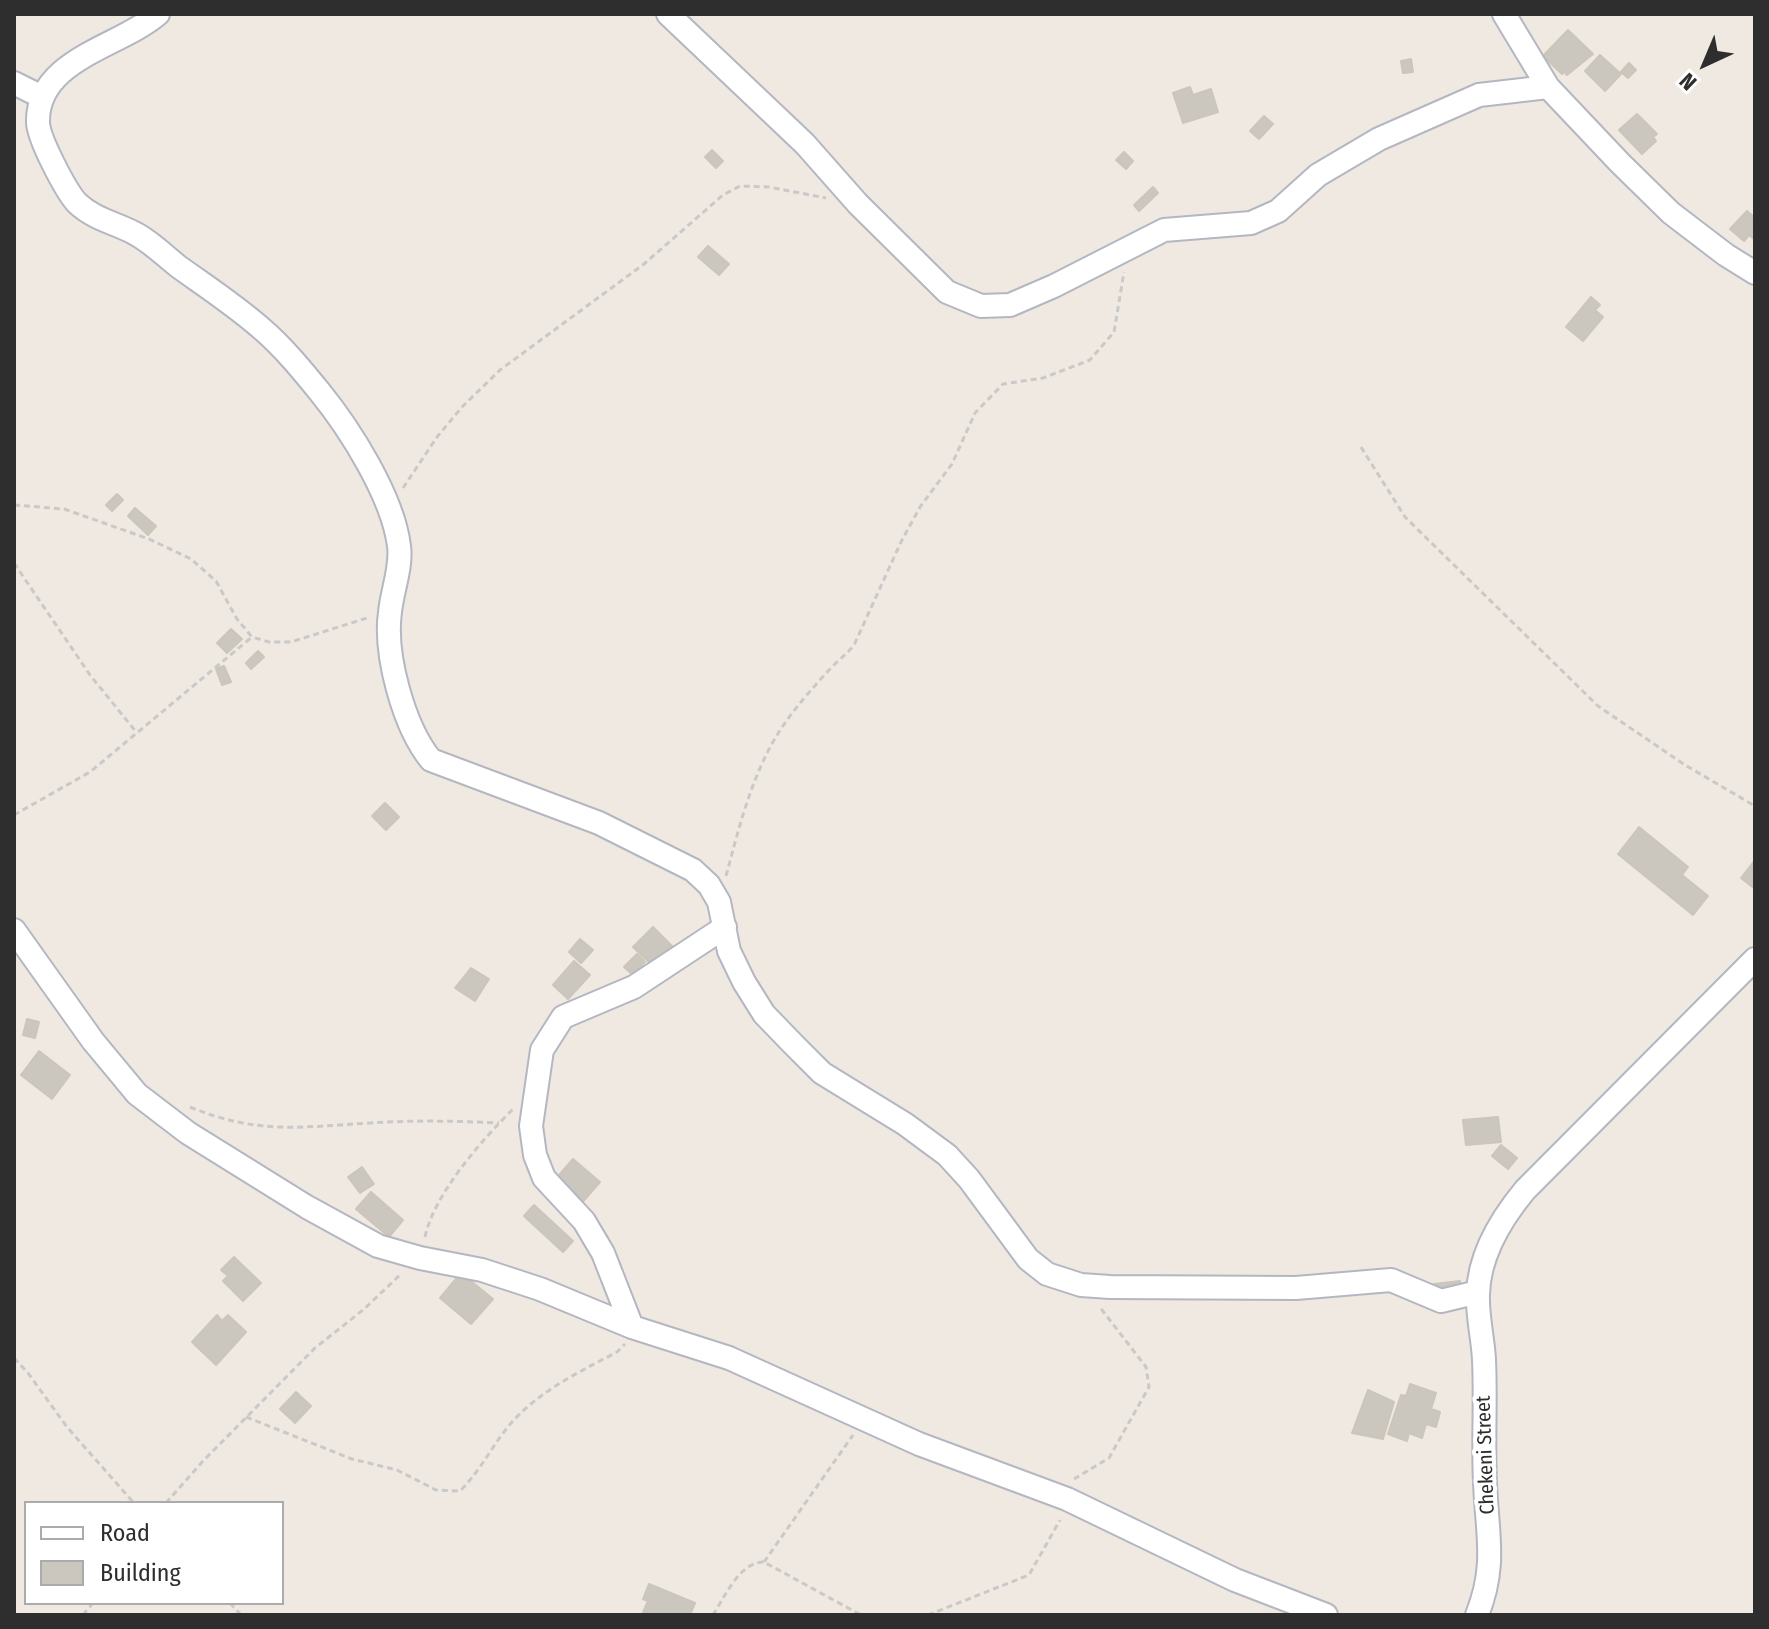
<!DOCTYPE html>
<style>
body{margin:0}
#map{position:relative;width:1769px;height:1629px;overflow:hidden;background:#efe9e1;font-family:"Fira Sans Condensed",sans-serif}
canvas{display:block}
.frame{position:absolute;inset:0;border:16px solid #2e2e2e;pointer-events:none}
.legend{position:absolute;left:24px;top:1501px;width:260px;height:104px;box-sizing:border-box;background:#fff;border:2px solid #ababab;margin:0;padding:10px 14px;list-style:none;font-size:24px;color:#2e2e2e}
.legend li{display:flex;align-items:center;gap:16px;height:40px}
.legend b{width:40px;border:2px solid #ababab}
.north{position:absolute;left:1665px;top:24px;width:80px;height:80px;-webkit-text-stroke:6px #fff;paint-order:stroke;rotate:224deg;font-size:22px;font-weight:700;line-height:32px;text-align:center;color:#2e2e2e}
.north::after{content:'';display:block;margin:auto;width:28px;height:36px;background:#2e2e2e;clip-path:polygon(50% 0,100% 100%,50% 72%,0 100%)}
</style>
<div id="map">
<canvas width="1769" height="1629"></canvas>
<div class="frame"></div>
<ul class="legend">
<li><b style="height:10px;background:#fff"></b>Road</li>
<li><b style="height:22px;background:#cbc7bf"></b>Building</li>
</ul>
<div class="north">N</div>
</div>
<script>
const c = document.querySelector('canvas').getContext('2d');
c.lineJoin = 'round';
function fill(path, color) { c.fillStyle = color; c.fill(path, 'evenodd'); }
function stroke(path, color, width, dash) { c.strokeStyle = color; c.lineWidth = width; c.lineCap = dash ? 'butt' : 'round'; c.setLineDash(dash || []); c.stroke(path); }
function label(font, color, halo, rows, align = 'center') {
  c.font = font + ' "Fira Sans Condensed",sans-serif'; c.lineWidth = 8; c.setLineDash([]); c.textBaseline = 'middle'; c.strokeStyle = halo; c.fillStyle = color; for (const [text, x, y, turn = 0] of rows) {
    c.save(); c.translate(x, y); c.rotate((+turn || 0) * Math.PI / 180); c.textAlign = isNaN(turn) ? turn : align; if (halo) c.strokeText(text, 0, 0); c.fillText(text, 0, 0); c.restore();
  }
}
const building = new Path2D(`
 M1568,30L1593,54L1567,75L1564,72L1562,74L1543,56Z
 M1600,55L1621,74L1605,91L1585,71Z
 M1411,59L1413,72L1403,73L1401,61Z
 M1629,63L1636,70L1628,78L1621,72Z
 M1190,87L1193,95L1211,89L1218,112L1183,123L1173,93Z
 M1637,114L1657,134L1653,137L1656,141L1642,154L1619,130Z
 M1264,116L1273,124L1259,139L1250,131Z
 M712,150L723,161L716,168L705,157Z
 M1124,152L1133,161L1126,169L1116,160Z
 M1153,187L1158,193L1139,211L1134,205Z
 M1747,211L1755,218V240L1749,235L1744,241L1730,229Z
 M708,246L729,264L719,275L698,257Z
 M1591,297L1600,305L1595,310L1603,317L1583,341L1566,327Z
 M117,494L123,500L112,511L106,505Z
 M135,508L156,526L148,535L128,516Z
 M231,629L242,639L227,653L217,643Z
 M258,651L264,657L251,669L246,663Z
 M224,666L231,682L222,685L216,669Z
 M385,803L399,817L386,830L372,816Z
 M1639,827L1688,867L1682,875L1708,896L1693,915L1618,854Z
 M1755,860V889L1741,878Z
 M653,927L673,947L654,967L633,947Z
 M580,939L593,950L581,963L569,952Z
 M637,954L645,962L632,974L624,967Z
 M574,961L590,975L568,999L553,985Z
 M471,968L489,979L475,1001L455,988Z
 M27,1019L39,1022L35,1038L23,1035Z
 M39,1051L70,1075L52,1099L21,1075Z
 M1498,1117L1501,1142L1466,1145L1463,1120Z
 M1501,1145L1517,1158L1508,1169L1492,1156Z
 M573,1159L600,1182L580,1205L553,1182Z
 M362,1167L374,1184L360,1193L348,1177Z
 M371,1192L403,1220L389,1237L356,1209Z
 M534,1205L573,1241L563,1252L524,1216Z
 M234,1257L261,1283L243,1301L223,1281L228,1276L221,1270Z
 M461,1273L493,1299L471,1324L440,1298Z
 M1460,1281V1292L1434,1294V1284Z
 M217,1315L222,1321L228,1315L246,1332L216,1365L192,1342Z
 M1410,1384L1436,1393L1431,1409L1440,1412L1436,1427L1426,1424L1422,1438L1409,1433L1407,1441L1388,1434L1401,1395L1406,1396Z
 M1368,1390L1394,1402L1383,1439L1352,1433Z
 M296,1392L311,1406L295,1423L280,1409Z
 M649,1584L695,1603L690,1615H642L648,1601L643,1599Z`);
fill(building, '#cbc7bf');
stroke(building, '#cbc5ba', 2);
const street = new Path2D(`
 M158,14C120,47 37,59 38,122C38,138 66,191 77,203C95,220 116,223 136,234C151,242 165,256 179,267C207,287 236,306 262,329C283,347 301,369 319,391C350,429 393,497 399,546C402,567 392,591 390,612C384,655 404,727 431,760L599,823L693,870L709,885L719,902L729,951L744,982L764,1014L793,1044L822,1073L905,1124L947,1155L969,1179L1028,1259L1047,1274L1081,1285L1110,1287L1296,1288L1391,1280L1441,1301L1478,1292
 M668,14L805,144L858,204L947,292L981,306L1010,305L1054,286L1164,230L1251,223L1278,211L1318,175L1379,139L1479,95L1548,87
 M1504,14L1548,87L1620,163L1671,213L1726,255L1755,273
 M14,83L42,97
 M14,930L93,1041L137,1094L188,1133L307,1207L378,1246L420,1258L482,1270L540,1289L632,1327L729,1358L919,1444L1067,1499L1235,1580L1326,1615
 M632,1327L603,1253L584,1221L544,1178L535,1155L531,1126L542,1050L563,1017L634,987L725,927
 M1477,1615C1497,1565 1487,1534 1485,1483C1483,1442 1486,1401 1484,1360C1483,1338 1477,1316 1478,1294C1479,1254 1501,1219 1525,1190L1755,959`);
stroke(street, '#b4b7c1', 26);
stroke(new Path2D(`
 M1361,447L1405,517L1598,706L1685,765L1755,806
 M403,488L437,437L462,407L500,370L644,264L723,195L740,186L769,187L826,198
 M14,505L64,509L149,539L191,559L216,581L237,619L252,637L269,642H291L370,617
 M14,563L90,675L137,733
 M14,815L90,772L252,637
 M726,876C741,820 755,762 790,716C802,700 816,684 830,669C839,659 848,654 855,643L901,542L920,507L952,464L975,413L1003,384L1043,378L1090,360L1114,332L1124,272
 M190,1107C258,1135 300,1127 371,1123C414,1120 456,1121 499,1123
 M425,1237C434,1194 482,1140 513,1109
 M14,1358L28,1373L67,1427L134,1503
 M246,1417L352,1459L397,1470L436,1490L460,1491C483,1468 493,1443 513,1421C541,1390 581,1371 617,1352L625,1344
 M1074,1479L1109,1458L1149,1387L1146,1367L1099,1306
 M166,1503L203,1461L315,1348L363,1310L401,1274
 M764,1562L853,1435
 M230,1603L241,1615
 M83,1615L93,1603
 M713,1615C725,1597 739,1562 764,1562L861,1615
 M928,1615L1029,1575L1060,1520`), '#c9c9c9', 3, [6, 4]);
stroke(street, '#fff', 22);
label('20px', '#2e2e2e', '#fff', [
 ["Chekeni Street",1486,1455,-92]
]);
</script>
